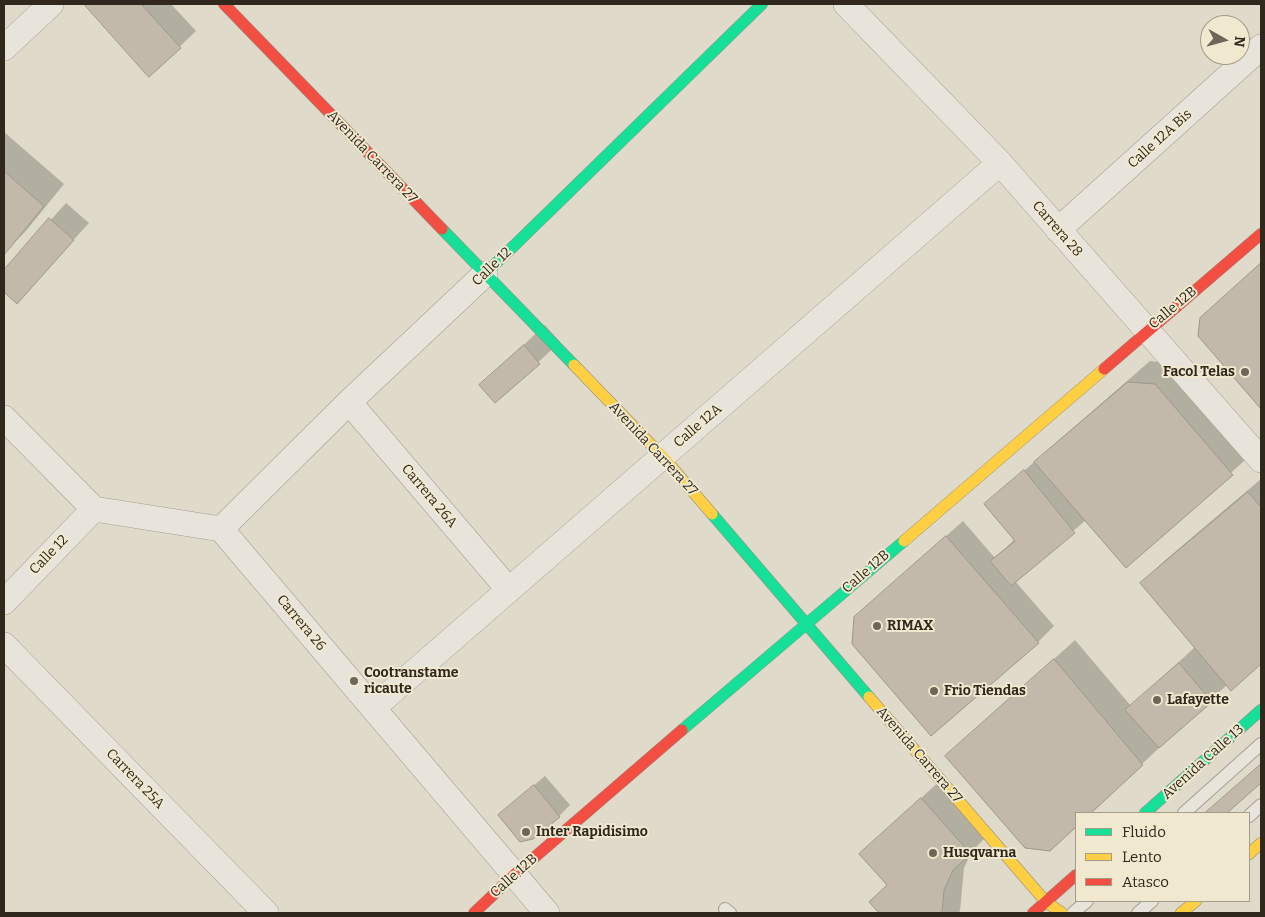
<!DOCTYPE html>
<style>
body{margin:0}
#map{position:relative;width:1265px;height:917px;overflow:hidden;background:#dfdac9;font-family:Bitter,serif}
canvas{display:block}
.frame{position:absolute;inset:0;border:5px solid #30281d;pointer-events:none}
.legend{position:absolute;left:1075px;top:812px;width:175px;height:90px;box-sizing:border-box;background:#f0e9d0;border:1px solid #a39c88;margin:0;padding:6px 9px;list-style:none;font-size:15px;color:#30281d}
.legend li{display:flex;align-items:center;gap:10px;height:25px}
.legend b{width:25px;border:1px solid #a39c88}
.north{position:absolute;left:1200px;top:15px;width:50px;height:50px;box-sizing:border-box;background:#f0e9d0;border:1px solid #a39c88;border-radius:50%;rotate:97deg;font-size:14px;font-weight:700;line-height:20px;text-align:center;color:#30281d}
.north::after{content:'';display:block;margin:auto;width:18px;height:22px;background:#6d6659;clip-path:polygon(50% 0,100% 100%,50% 72%,0 100%)}
</style>
<div id="map">
<canvas width="1265" height="917"></canvas>
<div class="frame"></div>
<ul class="legend">
<li><b style="height:6px;background:#16e098"></b>Fluido</li>
<li><b style="height:6px;background:#ffcf43"></b>Lento</li>
<li><b style="height:6px;background:#f24e42"></b>Atasco</li>
</ul>
<div class="north">N</div>
</div>
<script>
const c = document.querySelector('canvas').getContext('2d');
c.lineJoin = 'round';
function fill(path, color) { c.fillStyle = color; c.fill(path, 'evenodd'); }
function stroke(path, color, width, dash) { c.strokeStyle = color; c.lineWidth = width; c.lineCap = dash ? 'butt' : 'round'; c.setLineDash(dash || []); c.stroke(path); }
function label(font, color, halo, rows, align = 'center') {
  c.font = font + ' Bitter,serif'; c.lineWidth = 4; c.setLineDash([]); c.textBaseline = 'middle'; c.strokeStyle = halo; c.fillStyle = color; for (const [text, x, y, turn = 0] of rows) {
    c.save(); c.translate(x, y); c.rotate((+turn || 0) * Math.PI / 180); c.textAlign = isNaN(turn) ? turn : align; if (halo) c.strokeText(text, 0, 0); c.fillText(text, 0, 0); c.restore();
  }
}
fill(new Path2D(`
 M86,4H171L196,31L150,75Z
 M4,132L64,184L25,232L4,253Z
 M66,203L89,223L17,302L4,290V272Z
 M1261,263V406L1199,335L1201,319Z
 M545,325L560,342L495,402L481,385Z
 M1150,361L1176,364L1253,453L1126,567L1086,520L1015,581L1054,626L1038,642L855,617L963,521L995,558L1015,539L986,504Z
 M1261,479V663L1231,690L1227,685L1089,813H1076V825L1050,850L947,756L1075,640L1131,706L1195,647L1142,583L1163,562Z
 M545,776L570,805L559,816L499,815Z
 M943,778L991,832L972,851L964,868L960,911L958,913H881L870,902L888,885L860,854Z`), '#0003');
const building = new Path2D(`
 M84,4H141L181,48L149,77Z
 M4,171L44,206L4,255Z
 M49,218L74,240L17,304L4,292V270Z
 M1261,263V409L1198,336L1200,318Z
 M524,345L540,364L495,403L479,385Z
 M1128,382L1155,384L1233,475L1126,568L1034,462Z
 M1024,470L1075,533L1011,586L990,561L1015,541L984,504Z
 M1248,492L1261,507V664L1231,691L1140,583Z
 M946,536L1039,643L931,736L852,644L854,617Z
 M1054,659L1143,765L1091,813H1076V827L1050,851L1025,848L945,756Z
 M1179,663L1212,702L1159,748L1125,710Z
 M1261,764V783L1227,813H1205Z
 M534,785L560,817L533,839L520,842L498,815Z
 M921,798L971,854L953,870L944,890L942,913H879L869,902L887,885L859,854Z`);
fill(building, '#c2b9ab');
stroke(building, '#9e968a', 1);
const lane = new Path2D(`
 M1184,813L1261,744
 M1249,816L1261,805
 M725,909L730,913
 M1073,913L1087,901
 M1138,913L1152,901`);
const street = new Path2D(`
 M846,4L1000,163L1261,460
 M4,48L51,4
 M1058,230L1261,47
 M349,402L509,590
 M4,418L94,509L221,529L547,913
 M221,529L349,402L485,274
 M4,602L94,509
 M4,645L266,913
 M373,708L1000,163`);
const fast = new Path2D(`
 M442,229L574,365
 M485,274L762,4
 M712,514L869,697
 M682,730L904,541
 M1145,813L1261,710`);
const slow = new Path2D(`
 M574,365L663,457L712,514
 M904,541L1104,369
 M869,697L1046,902L1062,913
 M1249,854L1261,843
 M1181,913L1196,901`);
const jam = new Path2D(`
 M224,4L442,229
 M1104,369L1261,234
 M474,913L514,875L682,730
 M1033,913L1076,875`);
stroke(lane, '#a49f93', 14);
stroke(street, '#a49f93', 26);
stroke(fast, '#948e83', 12);
stroke(slow, '#948e83', 12);
stroke(jam, '#948e83', 12);
stroke(lane, '#e8e4db', 12);
stroke(street, '#e8e4db', 25);
stroke(fast, '#16e098', 11);
stroke(slow, '#ffcf43', 11);
stroke(jam, '#f24e42', 11);
for (const [x, y, r, color] of [
 [1245,372,5,"#6d6659"],
 [877,626,5,"#6d6659"],
 [354,681,5,"#6d6659"],
 [934,691,5,"#6d6659"],
 [1157,700,5,"#6d6659"],
 [526,832,5,"#6d6659"],
 [933,853,5,"#6d6659"]
]) { const dot = new Path2D(); dot.arc(x, y, r, 0, 2 * Math.PI); c.fillStyle = color; c.fill(dot); stroke(dot, '#f0e9d0', 2); }
label('14px', '#30281d', '#f0e9d0', [
 ["Calle 12A Bis",1160,139,-42],
 ["Avenida Carrera 27",372,157,46],
 ["Carrera 28",1057,229,49],
 ["Calle 12",492,267,-44],
 ["Calle 12B",1173,308,-40],
 ["Calle 12A",698,426,-41],
 ["Avenida Carrera 27",653,449,47],
 ["Carrera 26A",429,496,50],
 ["Calle 12",49,555,-46],
 ["Calle 12B",866,572,-41],
 ["Carrera 26",301,623,50],
 ["Avenida Carrera 27",919,755,49],
 ["Avenida Calle 13",1203,762,-42],
 ["Carrera 25A",135,779,46],
 ["Calle 12B",514,876,-42]
]);
label('bold 14px', '#30281d', '#f0e9d0', [
 ["Facol Telas",1235,372,"right"],
 ["RIMAX",887,626],
 ["Cootranstame",364,673],
 ["ricaute",364,689],
 ["Frio Tiendas",944,691],
 ["Lafayette",1167,700],
 ["Inter Rapidisimo",536,832],
 ["Husqvarna",943,853]
], 'left');
</script>
